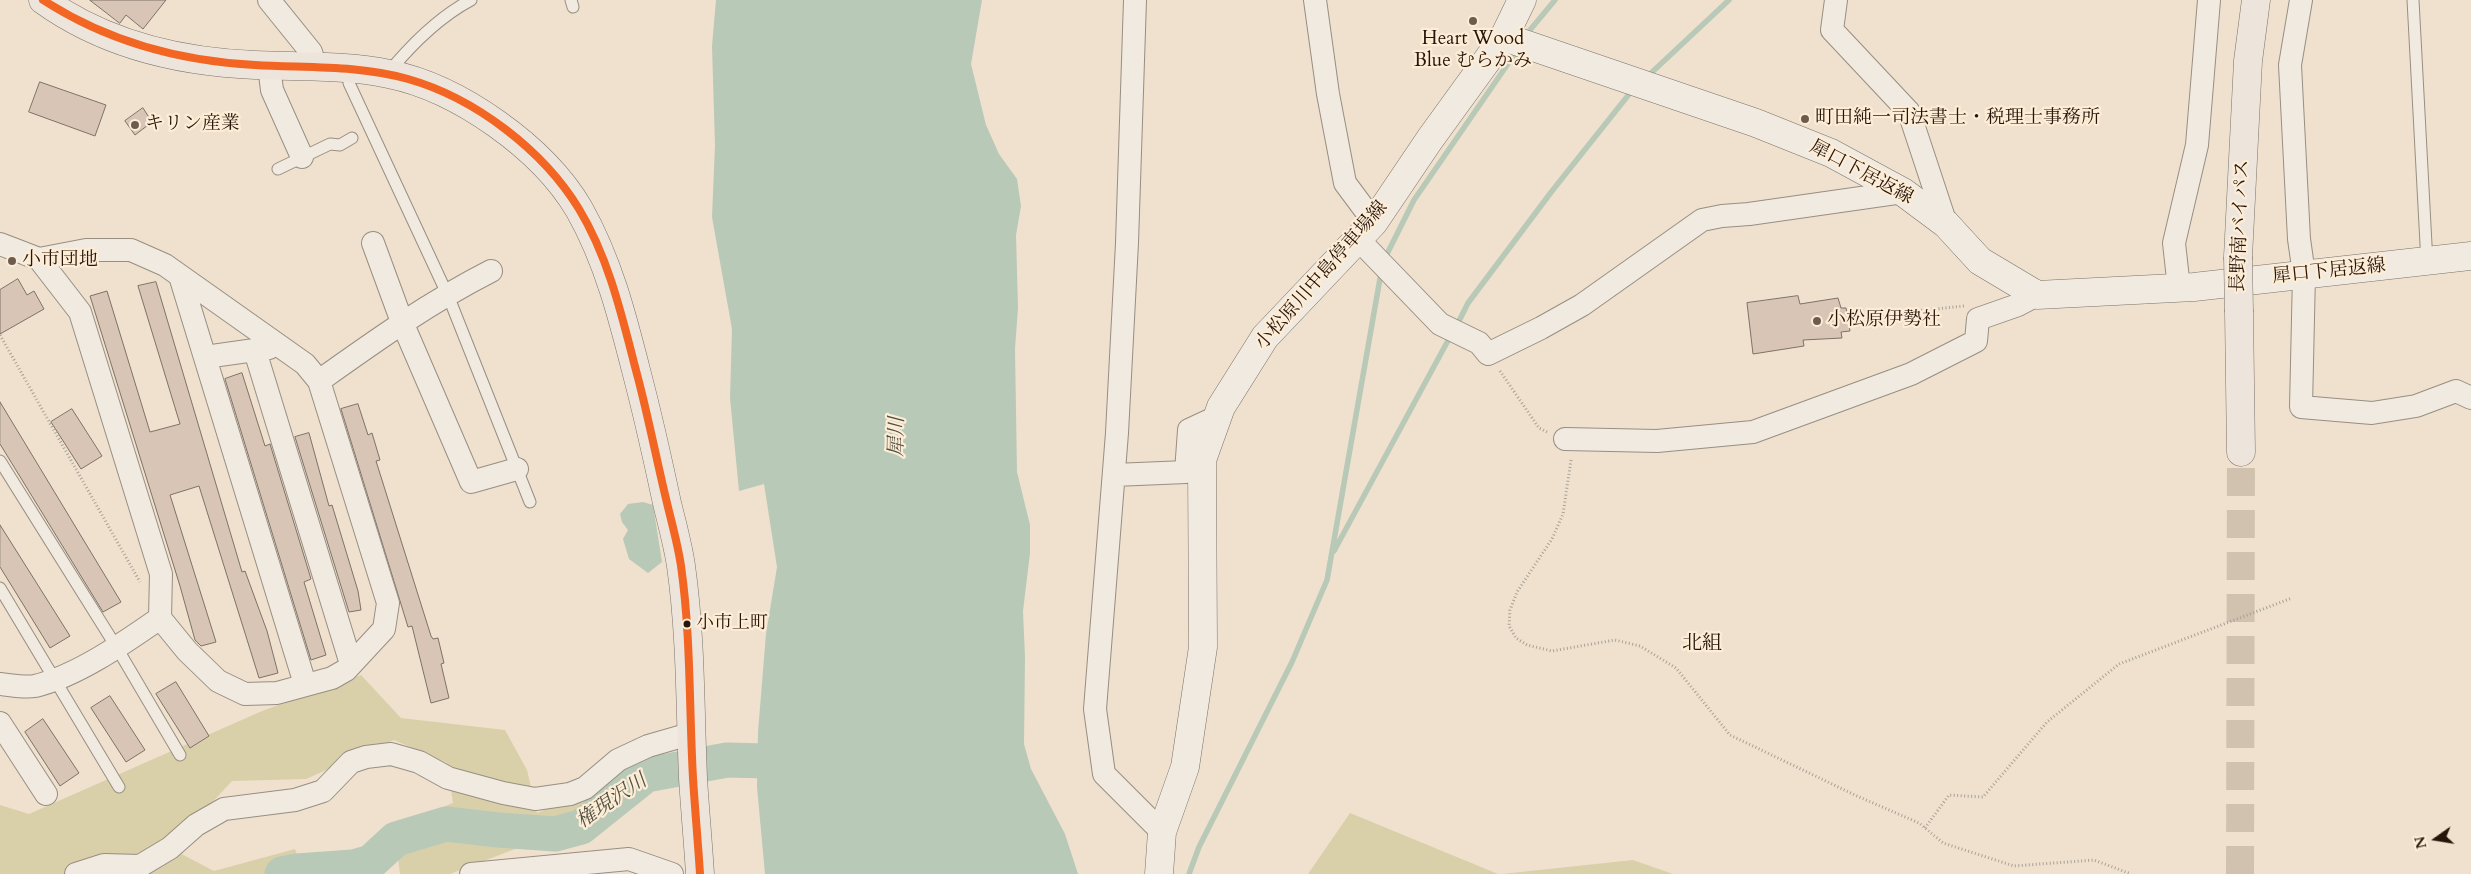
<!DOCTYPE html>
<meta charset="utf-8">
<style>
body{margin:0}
#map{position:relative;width:2471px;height:874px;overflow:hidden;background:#efe1cd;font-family:Cardo,serif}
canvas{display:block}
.north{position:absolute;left:2411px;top:814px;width:50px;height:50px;-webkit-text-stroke:4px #fdedd6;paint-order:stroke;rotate:257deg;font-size:14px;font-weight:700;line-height:20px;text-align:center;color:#27150a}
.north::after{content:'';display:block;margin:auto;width:18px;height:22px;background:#27150a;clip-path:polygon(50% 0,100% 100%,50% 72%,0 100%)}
</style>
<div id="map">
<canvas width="2471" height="874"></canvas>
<div class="north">N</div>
</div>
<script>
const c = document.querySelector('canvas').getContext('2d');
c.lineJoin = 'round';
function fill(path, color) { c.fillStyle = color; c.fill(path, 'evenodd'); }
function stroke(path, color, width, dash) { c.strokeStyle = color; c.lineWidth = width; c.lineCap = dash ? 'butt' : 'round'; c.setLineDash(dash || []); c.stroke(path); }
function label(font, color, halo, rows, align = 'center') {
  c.font = font + ' Cardo,"Noto Serif JP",serif'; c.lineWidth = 4.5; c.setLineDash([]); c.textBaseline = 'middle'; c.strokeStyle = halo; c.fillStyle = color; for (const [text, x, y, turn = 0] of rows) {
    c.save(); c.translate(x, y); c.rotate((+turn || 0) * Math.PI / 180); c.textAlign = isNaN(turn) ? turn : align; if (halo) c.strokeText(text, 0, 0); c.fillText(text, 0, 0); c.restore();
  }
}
fill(new Path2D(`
 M361,675L401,718L505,730L527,770L537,813L625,777L635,803L450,874H400L394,826L453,803L447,763L394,740L306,779L232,781L170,848L214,871L295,849L304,874H0V805L29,814L262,711Z
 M1350,813L1498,874H1308Z
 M1633,860L1673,874H1502Z`), '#d9d0aa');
fill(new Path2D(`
 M716,0H982L971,64L986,125L999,154L1017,179L1021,206L1016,235L1018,308L1015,349L1017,472L1030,525V553L1023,611L1025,657L1024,744L1031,769L1065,834L1078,874H765L757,787L758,732L766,634L777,567L764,484L739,491L730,398L732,329L712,217L715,145L712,46Z
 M643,502L653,505L662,562L648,573L629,559L623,539L628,530L622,522L620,514L628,504Z`), '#b8c9b7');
stroke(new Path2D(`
 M1530,30L1555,0
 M1649,75L1729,0
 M1385,258L1414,200L1514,55
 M1456,327L1468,303L1552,191L1630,93
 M1334,551L1451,335
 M1189,874L1199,847L1292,662L1327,580L1381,273`), '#b8c9b7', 5.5);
stroke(new Path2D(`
 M282,874L297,871L353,867L371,862L396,839L446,824L498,830L555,834L581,827L646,775L727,760L806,762`), '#b8c9b7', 35);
const building = new Path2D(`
 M90,0H166L143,29L126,15L120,23Z
 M40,82L106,105L95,136L29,112Z
 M143,108L152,122L135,135L125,121Z
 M18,279L27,295L34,291L44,309L0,334V290Z
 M156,282L242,572L245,571L267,631L278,673L259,678L199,486L170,495L216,642L201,646L195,640L180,586L90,296L107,291L150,432L180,424L138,286Z
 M1798,296L1800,304L1838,298L1841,308H1846L1850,331L1841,332L1842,338L1803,340L1804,346L1753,354L1747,303Z
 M242,373L265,446L270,444L311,579L304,582L326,655L311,660L225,379Z
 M0,402L121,602L103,612L0,444Z
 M358,404L368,435L372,433L380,460L376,461L431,636L433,639L438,638L444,663L441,664L449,698L431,703L412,626L408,627L341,409Z
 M72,409L102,456L81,469L51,422Z
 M309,433L329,506L332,505L358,591L361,610L349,612L295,437Z
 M0,525L70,636L50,648L0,567Z
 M176,682L209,736L190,748L156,694Z
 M110,696L145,750L126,762L91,708Z
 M43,719L79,773L60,786L25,732Z`);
fill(building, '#d8c5b6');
stroke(building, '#7c7267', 1);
stroke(new Path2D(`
 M2240,874L2241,452`), '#d1c2b0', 28, [28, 14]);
const lane = new Path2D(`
 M571,0L573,7
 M2413,0L2427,263
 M388,73C411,45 439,17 471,0
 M349,83L449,298L530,502
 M278,169L330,144L340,145L352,138
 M0,461L117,648L180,755
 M0,588L119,787`);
const street = new Path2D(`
 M269,0L311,52L316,68
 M1135,0L1127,243L1117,433L1095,709L1104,774L1162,832
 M1315,0L1328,94L1345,183L1374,222
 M1836,0L1832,30L1909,112L1946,224
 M2301,0L2290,65L2299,239L2304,274L2301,407L2372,413L2416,406L2456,391L2471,398
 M269,66L272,90L302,157
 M1358,239L1440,324L1479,343L1488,354L1541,328L1582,305L1702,220L1722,216L1749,214L1903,192
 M373,243L402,322L471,482L517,469
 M0,244L39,259L80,312L161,574L160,618C124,643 77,676 35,686C24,688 11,685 0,684
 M39,259L86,250H131L165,265L305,364L319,381L388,603L384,629L346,670L332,678L277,693L245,694L218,681L187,651L160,618
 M180,276L305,684
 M2179,288L2174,243L2197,145L2209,0
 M255,351L351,664
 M205,357L269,348
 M319,381C375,341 430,302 491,271
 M1565,439L1657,441L1753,432L1911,374L1976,341L1978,319L2018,305L2037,295
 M1114,475L1186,472L1189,430L1217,417
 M0,723L46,794
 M76,874L104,865L140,866L170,848L196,825L224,809L295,800L323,791L351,762L366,757L391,754L419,762L448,778L503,793L535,799L570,794L585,788L618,760L648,746L693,733
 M471,874L629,859L672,874`);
const secondary = new Path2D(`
 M1504,37L1756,123L1831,153L1903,192L1946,224L1980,261L2037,295L2194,287L2471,256
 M1159,874L1162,832L1185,767L1203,647L1202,460L1221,407L1265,337L1374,222L1430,139L1504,37L1522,0`);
const highway = new Path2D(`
 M43,0C104,44 180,62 255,65C298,67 347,65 389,74C459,88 543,148 579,209C609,262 623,319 638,378C649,420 658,461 667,503C672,524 678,545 681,566C691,637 690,707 693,778C695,810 698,842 700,874
 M2238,257L2248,61L2256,0
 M2239,312L2241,452`);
stroke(lane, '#988e82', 13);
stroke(street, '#988e82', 24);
stroke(secondary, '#7c7267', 29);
stroke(highway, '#7c7267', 29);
stroke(new Path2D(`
 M1848,318L1964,306
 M0,335L140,582
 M1500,371L1539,428L1547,432
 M1571,460L1563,514L1552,539L1517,592L1510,610L1509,626L1516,638L1527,645L1552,651L1615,640L1640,646L1676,668L1730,735L1857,796L1919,823L1943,843L2014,866L2094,860L2131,874
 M1925,828L1949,795L1983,797L2047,722L2119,664L2292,598`), '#a8a198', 3, [1, 2.5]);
stroke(lane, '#f0eae0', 11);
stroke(street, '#f0eae0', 22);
stroke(secondary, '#f0eae0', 28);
stroke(highway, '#ede5db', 28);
const highwayBridge = new Path2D(`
 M2238,257L2239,312`);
stroke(highwayBridge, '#7c7267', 29, []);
stroke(highwayBridge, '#ede5db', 28);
stroke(new Path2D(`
 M43,0C108,42 178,61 255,65C307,68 358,65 408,79C475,98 543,150 579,209C610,260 623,321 638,378C649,420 657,462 667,503C672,524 678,545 681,566C691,636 689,707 693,778C695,810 698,842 700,874`), '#f26522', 8);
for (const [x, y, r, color] of [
 [1473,21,5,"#6d5c4e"],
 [1805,119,5,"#6d5c4e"],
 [135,125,5,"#6d5c4e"],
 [12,261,5,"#6d5c4e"],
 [1817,321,5,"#6d5c4e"],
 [687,624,4.5,"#27150a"]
]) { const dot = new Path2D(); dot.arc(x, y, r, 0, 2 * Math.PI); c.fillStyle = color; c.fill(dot); stroke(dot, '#fdedd6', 2); }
label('18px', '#27150a', '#fdedd6', [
 ["小市上町",696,624]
], 'left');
label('19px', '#27150a', '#fdedd6', [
 ["Heart Wood",1473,40,"center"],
 ["Blue むらかみ",1473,62,"center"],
 ["町田純一司法書士・税理士事務所",1815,119],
 ["キリン産業",145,125],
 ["小市団地",22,261],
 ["小松原伊勢社",1827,321]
], 'left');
label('19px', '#27150a', '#fdedd6', [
 ["犀口下居返線",1861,173,28],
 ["長野南バイパス",2241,226,-88],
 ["犀口下居返線",2329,272,-6],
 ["小松原川中島停車場線",1322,276,-49]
]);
label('italic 20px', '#515043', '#fdedd6', [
 ["犀川",898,437,-89],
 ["権現沢川",612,802,-34]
]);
label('20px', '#27150a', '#fdedd6', [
 ["北組",1702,644]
]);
</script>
